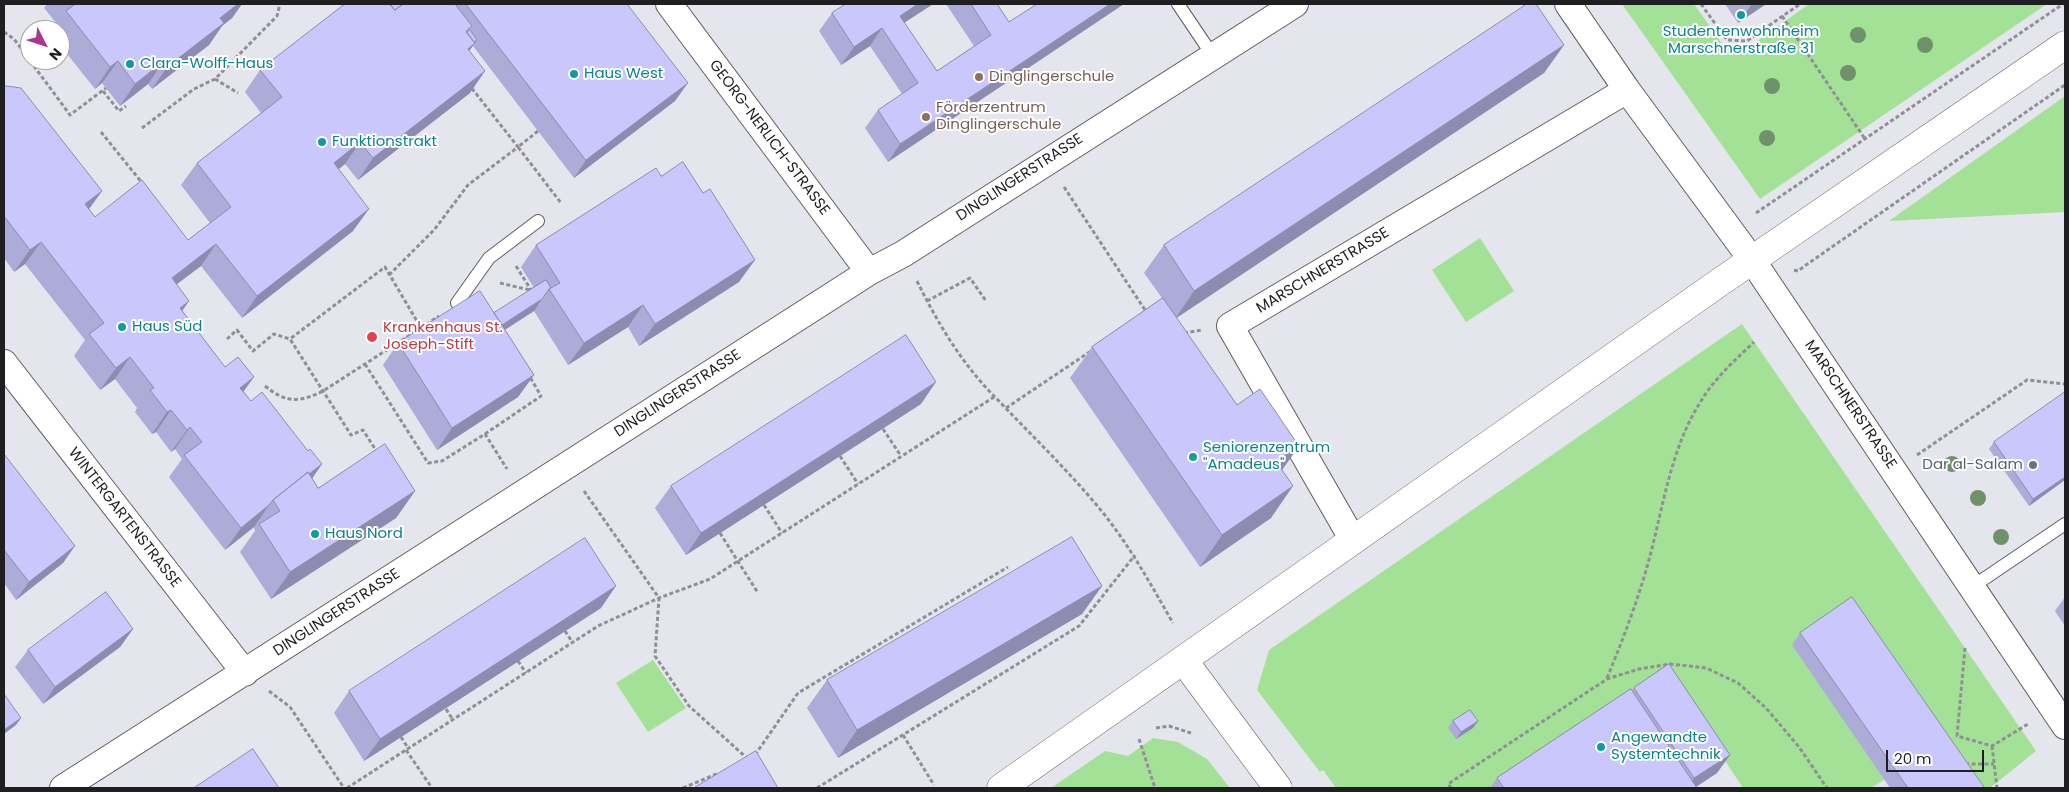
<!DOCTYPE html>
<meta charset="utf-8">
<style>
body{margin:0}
#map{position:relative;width:2069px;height:792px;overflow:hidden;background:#e5e5ed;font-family:Poppins,sans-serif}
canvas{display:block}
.frame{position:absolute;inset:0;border:5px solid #1f1f22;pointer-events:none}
.north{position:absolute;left:20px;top:20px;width:50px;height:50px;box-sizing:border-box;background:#fff;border:1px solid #a5a5a7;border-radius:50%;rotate:131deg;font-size:14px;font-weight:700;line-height:20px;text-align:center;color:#1f1f22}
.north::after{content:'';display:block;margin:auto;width:18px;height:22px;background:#a93792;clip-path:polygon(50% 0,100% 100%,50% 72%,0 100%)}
.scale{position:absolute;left:1886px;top:750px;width:98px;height:22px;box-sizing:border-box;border:2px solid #1f1f22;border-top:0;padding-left:6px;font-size:15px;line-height:18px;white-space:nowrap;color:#1f1f22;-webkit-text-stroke:4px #fff;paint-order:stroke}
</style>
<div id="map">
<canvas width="2069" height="792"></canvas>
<div class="frame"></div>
<div class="north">N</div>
<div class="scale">20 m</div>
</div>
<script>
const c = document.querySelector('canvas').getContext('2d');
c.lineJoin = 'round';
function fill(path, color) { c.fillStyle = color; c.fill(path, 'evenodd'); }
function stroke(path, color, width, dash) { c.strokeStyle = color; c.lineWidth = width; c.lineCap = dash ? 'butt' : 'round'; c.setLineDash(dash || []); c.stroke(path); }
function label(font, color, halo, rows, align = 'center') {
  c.font = font + ' Poppins,sans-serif'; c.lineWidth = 4; c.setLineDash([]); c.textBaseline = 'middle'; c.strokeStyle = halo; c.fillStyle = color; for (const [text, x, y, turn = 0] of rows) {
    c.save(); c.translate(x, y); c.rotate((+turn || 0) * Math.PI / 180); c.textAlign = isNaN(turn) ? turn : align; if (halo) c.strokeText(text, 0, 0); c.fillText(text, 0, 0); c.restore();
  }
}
fill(new Path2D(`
 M1622,4H1694L1725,48L1745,50L1809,4H2047L1760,199Z
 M2065,96V212L1889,221Z
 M1480,238L1514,291L1466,322L1432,270Z
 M1742,324L2036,751L1990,788H1967L1884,780L1871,788H1743L1667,673L1496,788H1336L1323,770L1320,772L1257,690L1269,650Z
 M653,660L686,708L648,732L616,683Z
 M1153,738L1178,742L1207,759L1230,788H1051L1105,751L1128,756Z`), '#a3e296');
const lane = new Path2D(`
 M1178,4L1213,56
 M457,303L489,258L538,221
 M1972,587L2065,524`);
const street = new Path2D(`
 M669,4L869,272
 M1568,4L1627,90L1752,260L2065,726
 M4,363L245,673
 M1353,540L1230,326L1627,90
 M63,788L869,272L903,254L1295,4`);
const secondary = new Path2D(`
 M1184,661L1278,788
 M1001,788L1720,282L2065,45`);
stroke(lane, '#5f5e65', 14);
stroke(street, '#5f5e65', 28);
stroke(secondary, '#5f5e65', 29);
stroke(new Path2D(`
 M1701,4L1727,40L1747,41L1800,4
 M1782,16L1865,139
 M4,32L14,39L70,115L106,88
 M215,79L238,93
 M103,91L119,111L126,106
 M142,128L194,89L215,79L277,16L280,4
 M538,131L518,147L561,203
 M101,132L143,184
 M1064,187L1147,313
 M1756,213L2063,4
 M516,266L533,293
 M1794,270L1798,271L1806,265L2065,85
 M389,275L434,230L468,185L518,147L470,86
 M917,281C937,322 962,364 995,397C1032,436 1070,472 1104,514C1131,548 1151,585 1173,623
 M500,283L530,290
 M927,301L970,278L986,301
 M421,328L439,316
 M1184,333L1202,330
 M227,339L237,330L253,351L274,334L290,339
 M365,364L428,463L442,461L485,434L507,469
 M265,386C286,403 299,403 323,391L421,328L385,267L290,339L351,435L363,430L377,452
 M1006,408L1091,351
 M883,429L901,456
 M485,434L541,396L530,377
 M1917,455L2027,380L2065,384
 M840,456L858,484
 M584,491L659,598L655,656L689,706L748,759
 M764,505L782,533
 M720,533L758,593
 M565,631L573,643
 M1965,648L1957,736L1992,746L2028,724
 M518,661L526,673
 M1607,678C1622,642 1636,605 1647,567C1663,511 1669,451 1701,401C1715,378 1735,360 1754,342
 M269,691L290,707L344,788
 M446,709L453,720
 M1156,728L1169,726L1191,733
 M903,735L934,785
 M401,737L408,748
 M1139,739L1155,788
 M1992,746L1997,788
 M406,750L432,788
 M755,755L798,693L1008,567
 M1965,764H1994
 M347,788L598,626L659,598L710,579L994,397
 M683,788L719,773
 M817,788L1079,626L1135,555
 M1451,788L1448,784L1607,679L1639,669L1670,664L1706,668L1738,683L1766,708L1799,747L1827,788`), '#8f8f95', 3, [4, 2.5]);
stroke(lane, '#fff', 12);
stroke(street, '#fff', 26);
stroke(secondary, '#fff', 28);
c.fillStyle = '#70926b';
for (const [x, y] of [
 [1858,35],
 [1925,45],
 [1848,73],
 [1772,86],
 [1767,138],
 [1952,464],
 [1978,498],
 [2001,537]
]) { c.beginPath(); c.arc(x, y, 8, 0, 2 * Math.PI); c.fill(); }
fill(new Path2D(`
 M47,4H242L232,18L222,26L209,45L152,89L148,84L120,106L102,83L95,89L60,45V30H53L57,24L44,8Z
 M345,4H627L675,101L574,178L473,46L469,51L470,93L358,180L345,164L339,169L353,231L242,318L201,266L176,284L182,311L251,401L322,464L312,478L318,488L415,491L396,518L271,599L240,552L255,531L254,527L225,550L169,477L182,459L175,449L171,452L156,432L152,434L135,412L137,408L115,379L100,390L74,356L85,340L25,264L14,272L4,258V86L102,191L89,209L95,217L188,240L210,223L181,185L197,163L261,113L245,92L260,70Z
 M933,4L904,23L937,71L974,46L946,4H997L1009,22L888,162L865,128L878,110L902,94L870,46L841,65L819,31L832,13Z
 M1725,4H1766L1738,23Z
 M1564,45L1544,73L1176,318L1237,405L1299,446L1282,470L1271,518L1200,567L1070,378L1092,347L1162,298L1144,273L1164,245Z
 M661,176L739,282L639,346L628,327L568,365L534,311L505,330L534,375L518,397L437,450L383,365L398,343L494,313L534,288L521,267L536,245Z
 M921,404L686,555L655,508L671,486Z
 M1994,442L2065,480L2029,506L1989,449Z
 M4,454L63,563L16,600L4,583Z
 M1102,586L1082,614L838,758L807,708L827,680Z
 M2065,597V626L2055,611Z
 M601,608L364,761L334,713L349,691Z
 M133,629L120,647L43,704L15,667L28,650Z
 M1800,633L1984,787L1983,788H1890L1792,645Z
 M1634,688L1730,755L1717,773L1696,787L1697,788H1490L1497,778L1632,691Z
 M1453,721H1478L1473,728L1456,739L1448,728Z`), '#adabd8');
fill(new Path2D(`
 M238,4H242L232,18L222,26L209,45L152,89L167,67L220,18Z
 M918,4H933L887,34L900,16Z
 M1110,4H1124L888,162L900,144Z
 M1752,4H1766L1738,23Z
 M882,28L870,46L841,65L854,47Z
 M477,40L459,65L455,59Z
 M1564,45L1544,73L1175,319L1194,291Z
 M118,61L102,83L95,89L110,67Z
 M163,62L148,84L120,106L135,84Z
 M485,71L470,93L358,180L373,158Z
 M688,83L675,101L574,178L586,160Z
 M360,142L345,164L318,185L334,163Z
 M102,191L86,213L85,204Z
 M369,209L353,231L242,318L257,296Z
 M41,242L25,264L14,272L30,250Z
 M216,244L201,266L156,300L172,278Z
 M755,260L739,282L639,346L655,324Z
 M542,299L534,311L484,343L493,331Z
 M189,301L174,323L180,308Z
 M643,305L628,327L568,365L584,343Z
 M130,357L115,379L100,390L116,368Z
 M534,375L518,397L437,450L452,428Z
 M254,377L238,399L240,388Z
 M936,382L921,404L686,555L701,533Z
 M171,410L156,432L152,434L167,412Z
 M190,427L175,449L171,452L187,430Z
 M1299,446L1277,477L1276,461Z
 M322,464L307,486L274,502Z
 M2065,477V480L2029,506L2033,499Z
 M1293,486L1271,518L1200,567L1222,535Z
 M415,491L396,518L271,599L290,572Z
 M269,505L254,527L225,550L241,528Z
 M75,546L63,563L16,600L29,582Z
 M616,586L601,608L364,761L380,739Z
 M1102,586L1082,614L838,758L857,730Z
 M133,629L120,647L43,704L55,687Z
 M21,718L16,725L4,734V730Z
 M1478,721L1473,728L1456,739L1461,732Z
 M1730,755L1717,773L1694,788H1687L1694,778Z`), '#8d8bb0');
const building = new Path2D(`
 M73,4H238L220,18L224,23L167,67L163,62L135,84L118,61L110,67L66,11L74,5Z
 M345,4H390L395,10L403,4H455L472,26L466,31L475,43L468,49L485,71L373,158L360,142L334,163L369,209L257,296L216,244L172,278L189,301L180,308L225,367L238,357L254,377L240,388L251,401L262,392L308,451L310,449L322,464L309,474L308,472L273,500L269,505L241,528L184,455L202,442L190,427L187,430L171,410L167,412L150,390L154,388L130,357L116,368L89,334L104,323L41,242L30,250L4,216V86H7L21,88L102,191L85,204L95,217L142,180L188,240L231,207L197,163L282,97L260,70Z
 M390,4H403L395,10Z
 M466,4H627L688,83L586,160Z
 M846,4H918L900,16L937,71L991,35L971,4H997L1009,22L1037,4H1110L900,144L878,110L918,83L882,28L854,47L832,13Z
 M1527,4H1536L1564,45L1194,291L1164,245Z
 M470,30L477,40L474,42L467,33Z
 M683,162L703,193L710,189L755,260L655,324L643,305L584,343L549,289L560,283L536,245L656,168L661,176Z
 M546,280L551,288L549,289L542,299L502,325L494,313Z
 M480,291L534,375L452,428L398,343Z
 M1163,298L1237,405L1260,389L1299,446L1276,461L1293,486L1222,535L1092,347Z
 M906,335L936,382L701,533L671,486Z
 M2065,392V477L2033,499L1994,442Z
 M385,444L415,491L290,572L259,524L280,511L273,500L308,472L318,488Z
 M4,454L75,546L29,582L4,550Z
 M1072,537L1102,586L857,730L827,680Z
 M585,538L616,586L380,739L349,691Z
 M106,592L133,629L55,687L28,650Z
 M1852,597L1984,787L1983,788H1908L1800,633Z
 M1669,664L1730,755L1694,778L1634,688Z
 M1631,689L1697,788H1504L1497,778Z
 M4,694L21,718L4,730Z
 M1470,710L1478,721L1461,732L1453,721Z
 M253,749L279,788H194Z
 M756,751L778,788H694Z`);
fill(building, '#c9c7fb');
stroke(building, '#8d8bb0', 1);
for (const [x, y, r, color] of [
 [1741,15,5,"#0f9aa8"],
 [130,64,5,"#0f9aa8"],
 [574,74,5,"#0f9aa8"],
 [979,77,5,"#8d6e63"],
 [926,117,5,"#8d6e63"],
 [322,142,5,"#0f9aa8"],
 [122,327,5,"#0f9aa8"],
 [372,337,6,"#e0444e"],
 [1193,457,5,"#0f9aa8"],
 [2033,465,5,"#6b7280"],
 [315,534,5,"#0f9aa8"],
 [1601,747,5,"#0f9aa8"]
]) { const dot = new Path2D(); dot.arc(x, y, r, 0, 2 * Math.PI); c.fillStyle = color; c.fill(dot); stroke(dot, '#fff', 2); }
label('15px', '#0d838f', '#fff', [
 ["Studentenwohnheim",1741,32,"center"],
 ["Marschnerstraße 31",1741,49,"center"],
 ["Clara-Wolff-Haus",140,64],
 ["Haus West",584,74],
 ["Funktionstrakt",332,142],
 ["Haus Süd",132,327],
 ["Seniorenzentrum",1203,448],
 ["\"Amadeus\"",1203,465],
 ["Haus Nord",325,534],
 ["Angewandte",1611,738],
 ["Systemtechnik",1611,755]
], 'left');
label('15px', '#785e54', '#fff', [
 ["Dinglingerschule",989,77],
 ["Förderzentrum",936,108],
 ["Dinglingerschule",936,125]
], 'left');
label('15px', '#1f1f22', '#fff', [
 ["GEORG-NERLICH-STRASSE",769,138,53],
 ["DINGLINGERSTRASSE",1020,178,-33],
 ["MARSCHNERSTRASSE",1323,271,-31],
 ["DINGLINGERSTRASSE",678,394,-33],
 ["MARSCHNERSTRASSE",1850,405,56],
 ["WINTERGARTENSTRASSE",124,518,52],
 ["DINGLINGERSTRASSE",337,613,-33]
]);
label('15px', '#be3a42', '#fff', [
 ["Krankenhaus St.",383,328],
 ["Joseph-Stift",383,345]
], 'left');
label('15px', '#5b616d', '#fff', [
 ["Dar al-Salam",2023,465]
], 'right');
</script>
